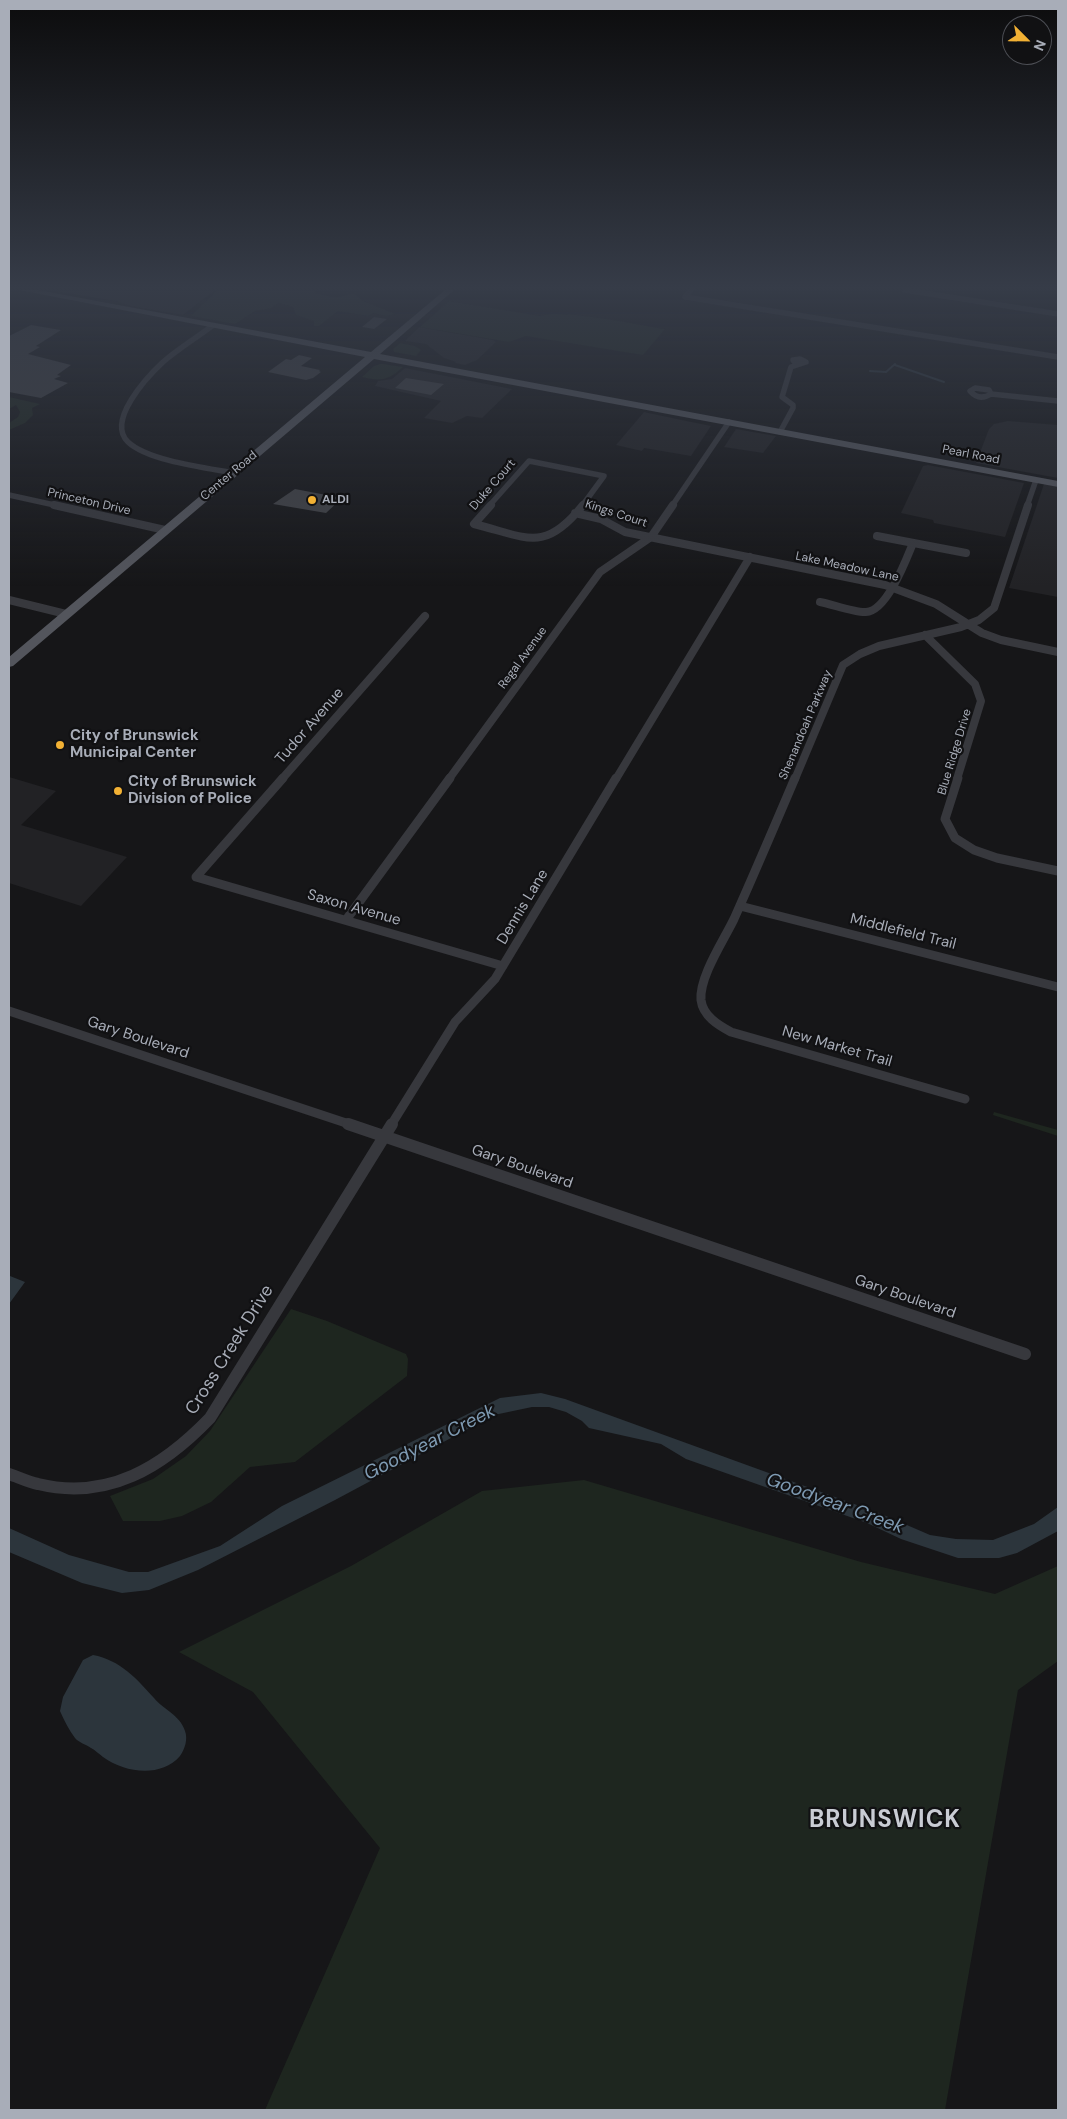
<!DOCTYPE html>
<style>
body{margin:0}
#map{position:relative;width:1067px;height:2119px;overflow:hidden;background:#161618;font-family:"DM Sans",sans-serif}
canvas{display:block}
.frame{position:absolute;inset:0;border:10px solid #a8adb8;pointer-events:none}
.north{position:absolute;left:1002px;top:15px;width:50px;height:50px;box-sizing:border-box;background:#111113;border:1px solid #4d4f55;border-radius:50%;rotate:113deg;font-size:14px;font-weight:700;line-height:20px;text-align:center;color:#a8adb8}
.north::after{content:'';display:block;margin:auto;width:18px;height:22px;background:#f2b134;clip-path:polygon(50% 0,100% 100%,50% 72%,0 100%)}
</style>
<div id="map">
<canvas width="1067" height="2119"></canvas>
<div class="frame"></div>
<div class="north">N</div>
</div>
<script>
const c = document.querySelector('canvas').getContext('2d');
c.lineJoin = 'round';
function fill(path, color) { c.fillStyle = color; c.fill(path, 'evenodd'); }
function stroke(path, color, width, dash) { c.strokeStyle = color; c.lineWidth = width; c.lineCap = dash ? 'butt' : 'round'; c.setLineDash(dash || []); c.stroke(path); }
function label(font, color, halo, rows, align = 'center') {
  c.font = font + ' "DM Sans",sans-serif'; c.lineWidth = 4.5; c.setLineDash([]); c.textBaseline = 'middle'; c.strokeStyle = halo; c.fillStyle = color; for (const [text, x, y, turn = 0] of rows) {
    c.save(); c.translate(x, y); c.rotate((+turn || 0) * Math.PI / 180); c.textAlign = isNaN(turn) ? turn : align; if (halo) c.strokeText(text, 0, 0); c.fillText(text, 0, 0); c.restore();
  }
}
fill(new Path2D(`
 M49,290H215L183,315L131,306L116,301Z
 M419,327L493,340L496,342L477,360L465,365L455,363L456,362L444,358L426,344L405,341Z
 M405,368L512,389L482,418L467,416L452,423L424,418L441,401L375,386L378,381L392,379Z
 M644,412L691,422L711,426L691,456L644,448L642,451L616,445Z
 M1008,421L1058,425V478L976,463L989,429L994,424Z
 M736,429L776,436L763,453L724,447Z
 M928,465L1024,483L1005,537L934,523L933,520L901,513L923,466Z
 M1044,484L1058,487V597L1009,588Z
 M9,777L56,791L21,825L127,857L81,906L9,883Z`), '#222225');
fill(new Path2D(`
 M218,290H315L314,293C321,294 332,298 339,297C348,296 354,290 361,300L395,314L386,316L373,313L368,316L338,311L319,326H314V321L296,315L293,307L279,303L271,308L255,311L235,324L191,316Z
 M449,301L540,316C560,308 639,325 665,329L643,355L526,336L509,342L420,327Z
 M400,343L415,346L421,350L416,356L394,352L393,349Z
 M380,364H383L403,367C389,380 381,382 362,377L374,366Z
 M9,397L40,404L32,408L33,415L25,423L9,430V423L18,417L20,412L16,405L9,409Z
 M994,1112L1058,1130V1136L993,1115Z
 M291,1309L327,1321L406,1354L408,1359L407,1376L295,1462L250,1467L211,1502L182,1516L160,1521H123L110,1496L153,1479L186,1456L210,1431Z
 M584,1480L861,1562L995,1594L1058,1566V1661L1018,1690L945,2110H265L380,1848L253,1692L179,1652L351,1566L482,1491Z`), '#1e261f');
fill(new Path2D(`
 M10,1276L25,1282L9,1304V1277Z
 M541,1393L565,1399L879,1513L930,1535L956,1539L993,1540L1034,1524L1058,1507V1531L1017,1553L999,1558H958L901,1539L867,1523L686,1459L661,1444L589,1428L582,1421L566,1412L549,1407H532L494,1415L335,1500L198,1570L149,1590L122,1593L82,1583L9,1552V1528L69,1555L129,1572H148L220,1546L282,1506L500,1398Z
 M93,1655C120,1660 137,1679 154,1698C164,1710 180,1715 185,1731C188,1739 185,1749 180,1756C161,1778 125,1773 103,1757C99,1754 95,1750 91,1748C86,1744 79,1743 75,1738C69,1730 64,1720 60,1711L63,1697L83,1660Z`), '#2c353c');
stroke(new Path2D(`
 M895,365L944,382
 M870,371L886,372L895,364`), '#2c353c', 2);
fill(new Path2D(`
 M374,317L387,319L374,329L362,327Z
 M31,325L61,330L36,346L40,347L28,354L71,365L57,375L61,376L54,379L68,383L41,398L9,392V336Z
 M299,355L312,358L301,366L320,370L319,371L321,372L313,378L306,380L268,372L286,359L291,360Z
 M406,378L444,384L431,395L395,388Z
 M295,489L342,498L326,513L273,504Z`), '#404145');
stroke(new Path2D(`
 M691,290L685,297L1058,357
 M905,290L1058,314
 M212,326C196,338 178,349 163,362C147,377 106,421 128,442C148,461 207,468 234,473
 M975,388L989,390L991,394C983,399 976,398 970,391Z
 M991,394L1058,401
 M780,432L793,408V405L782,397L791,367L806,362L800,359L793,360L796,364
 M9,495L59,506
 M489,506L529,461L604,476L582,506
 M672,506L729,422
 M1027,506L1036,480`), '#37383d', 5.5);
stroke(new Path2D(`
 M54,505L165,530
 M491,505L474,524C527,537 544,554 583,505
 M575,513L601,519L625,532L885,585L936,604L982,633L1001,640L1058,652
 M877,536L966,553
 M9,600L66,614
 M820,602C831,604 856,613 866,612C887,611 906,560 913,543
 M925,635L975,684L981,701L957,779
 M282,779L425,616
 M449,779L600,572L651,537L673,505
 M616,779L750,557
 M795,779L843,665L860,654L879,646L961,627L979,620L994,608L1028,505`), '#37383d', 8);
stroke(new Path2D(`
 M283,778L196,877L503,966
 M795,778C775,825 755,872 734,919C724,940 699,977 701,1000C703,1016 718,1025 731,1032L965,1099
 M958,778L945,819L955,838L974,850L997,858L1058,871
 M740,906L1058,987
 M346,920L450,778
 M9,1011L352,1125
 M391,1125L455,1022L495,979L616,778`), '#37383d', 9);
stroke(new Path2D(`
 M348,1124L1025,1354
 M9,1474C18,1477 28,1482 38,1484C108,1501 163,1467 210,1418L392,1124`), '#37383d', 12);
fill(new Path2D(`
 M19,290H38L371,352L445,290H454L380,354L1058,481V487L374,359L13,666L9,667V657L365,357Z`), '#53555c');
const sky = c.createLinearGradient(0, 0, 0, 587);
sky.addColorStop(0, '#0c0c0d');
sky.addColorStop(0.49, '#363c48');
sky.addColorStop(1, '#363c4800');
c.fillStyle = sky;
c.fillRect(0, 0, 1067, 587);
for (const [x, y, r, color] of [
 [312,500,5,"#f2b134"],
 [60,745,5,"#f2b134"],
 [118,791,5,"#f2b134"]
]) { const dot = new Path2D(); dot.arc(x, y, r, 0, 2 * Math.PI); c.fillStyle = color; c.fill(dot); stroke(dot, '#111113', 2); }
label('12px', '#a8adb8', '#111113', [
 ["Pearl Road",971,455,11],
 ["Center Road",229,476,-40],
 ["Duke Court",493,485,-49],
 ["Princeton Drive",89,502,13],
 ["Kings Court",616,514,18],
 ["Lake Meadow Lane",847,567,12],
 ["Regal Avenue",523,658,-54],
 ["Shenandoah Parkway",806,725,-67],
 ["Blue Ridge Drive",955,752,-73]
]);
label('bold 12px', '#a8adb8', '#111113', [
 ["ALDI",322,500]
], 'left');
label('15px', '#a8adb8', '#111113', [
 ["Tudor Avenue",310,726,-49],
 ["Dennis Lane",523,907,-59],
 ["Saxon Avenue",354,908,16],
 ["Middlefield Trail",903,932,14],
 ["Gary Boulevard",138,1038,18],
 ["New Market Trail",837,1047,16],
 ["Gary Boulevard",522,1167,19],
 ["Gary Boulevard",905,1297,19]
]);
label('bold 15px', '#a8adb8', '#111113', [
 ["City of Brunswick",70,736],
 ["Municipal Center",70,753],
 ["City of Brunswick",128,782],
 ["Division of Police",128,799]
], 'left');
label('18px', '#a8adb8', '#111113', [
 ["Cross Creek Drive",230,1350,-58]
]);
label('italic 19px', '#7f9bb3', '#111113', [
 ["Goodyear Creek",430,1443,-27],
 ["Goodyear Creek",835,1504,20]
]);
c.letterSpacing = '1px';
label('bold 24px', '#c9ccd4', '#111113', [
 ["BRUNSWICK",885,1821]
]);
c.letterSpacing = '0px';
</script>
